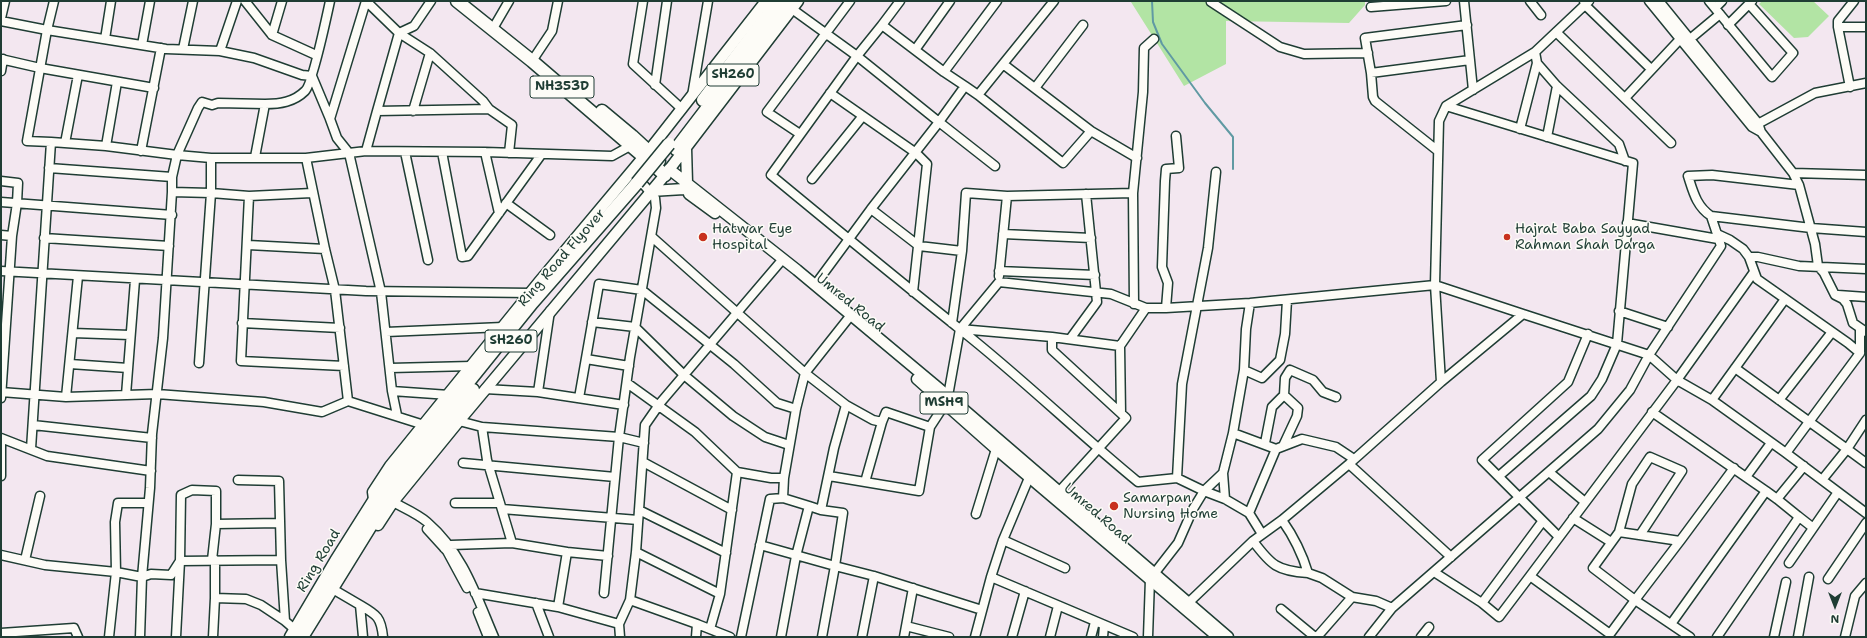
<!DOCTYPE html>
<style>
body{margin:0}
#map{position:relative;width:1867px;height:638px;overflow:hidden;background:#f3e7f0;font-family:"Shantell Sans",sans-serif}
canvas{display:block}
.frame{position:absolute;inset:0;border:2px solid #1f3d34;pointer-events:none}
.north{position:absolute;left:1815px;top:586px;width:40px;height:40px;-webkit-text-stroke:3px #fdfcf7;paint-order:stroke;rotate:180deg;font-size:11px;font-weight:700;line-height:16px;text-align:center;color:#1f3d34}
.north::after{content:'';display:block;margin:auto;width:14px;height:18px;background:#1f3d34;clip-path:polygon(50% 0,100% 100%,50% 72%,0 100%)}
</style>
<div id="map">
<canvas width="1867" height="638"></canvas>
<div class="frame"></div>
<div class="north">N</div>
</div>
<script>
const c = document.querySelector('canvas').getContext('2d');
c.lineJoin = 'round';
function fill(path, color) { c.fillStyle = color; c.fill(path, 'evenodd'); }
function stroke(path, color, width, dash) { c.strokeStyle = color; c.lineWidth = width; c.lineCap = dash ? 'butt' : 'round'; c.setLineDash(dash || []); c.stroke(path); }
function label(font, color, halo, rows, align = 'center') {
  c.font = font + ' "Shantell Sans",sans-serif'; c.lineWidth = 3; c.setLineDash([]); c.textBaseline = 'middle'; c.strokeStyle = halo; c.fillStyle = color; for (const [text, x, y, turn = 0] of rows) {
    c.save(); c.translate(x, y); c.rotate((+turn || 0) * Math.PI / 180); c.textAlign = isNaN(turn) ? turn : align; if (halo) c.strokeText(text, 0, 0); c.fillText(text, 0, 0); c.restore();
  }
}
fill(new Path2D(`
 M1125,1H1365V5L1349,23L1226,21V64L1184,86L1131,2Z
 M1762,1H1813L1829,16L1808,37L1794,38L1759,4Z`), '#b2e4a4');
stroke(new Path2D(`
 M1152,1L1153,22L1162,44L1205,103L1233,137V169`), '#609aa3', 2);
const minor = new Path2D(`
 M245,1L272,35L316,55
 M643,1L633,64L682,109
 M1464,1L1473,90
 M1530,1L1541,15
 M1584,1L1585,5L1651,69
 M1649,1L1752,127L1761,132L1793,173L1866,175
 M1659,1L1758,123L1761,132
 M1709,1L1772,77L1793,53L1749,4
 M1854,1L1838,21V27H1866
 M1211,2L1280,47L1304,54L1368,53
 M1371,7L1446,1
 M1715,8L1722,1
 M792,9L857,56L771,175C834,227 897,279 961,330C1022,378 1078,433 1138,482L1177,478L1204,491L1223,473L1233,433L1276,449L1302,439L1336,447L1354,459
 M1,18L5,1
 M1,21L47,30L54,1
 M495,25L509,1
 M882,25L900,1
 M1467,25L1365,38L1371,73L1470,60
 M1728,25L1752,1
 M1838,27L1850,87
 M1556,32L1671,143
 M272,35L282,1
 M105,39L111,1
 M1690,39L1720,14
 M142,45L150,1
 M183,49L193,1
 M915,50L950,1
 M220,51L254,58L302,75L312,76L330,119
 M1535,52L1537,63L1557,86L1619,144L1625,161
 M1,59L40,68L154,88
 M532,61L552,31L558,1
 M1003,64L1054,1
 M1,71L3,59
 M944,72L997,1
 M1371,73L1373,97L1375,101L1438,151
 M655,85L667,1
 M1035,88L1083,25
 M830,93L916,153L927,164L913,292
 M978,95L1063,163L1091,131
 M692,96L708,1
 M1625,98L1683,36
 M1446,106L1633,163L1617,344L1602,379L1591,396L1499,476
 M377,111L399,33L414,26L431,1
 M413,111L430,53
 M1754,126L1815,93L1866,83
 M1520,129L1537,63
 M800,134L767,112L850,1
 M1547,137L1557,86
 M51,142L27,141L47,30L166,49L220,51L237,1
 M65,143L78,75
 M106,146L117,82
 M141,151L161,48
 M366,151L377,111L489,109L512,125L509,153
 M405,152L428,260
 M442,152L462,257L468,256L541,155
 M485,152L499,213
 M255,157L265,104C280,104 294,102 305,91C312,85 327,15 330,1
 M995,166L939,122L965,86L978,95L1003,64L1091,131L1137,158
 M49,168L172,177
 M812,179L862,117
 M1,181L18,183L17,203L12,236
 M1799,185L1815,244L1818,266L1824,273L1835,295L1843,299L1847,304L1853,323L1866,332
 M172,192V177L177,155L211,158
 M1133,193L1143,92L1144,48L1154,39
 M249,196L241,361L344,366
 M1,202L172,215
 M506,203L550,235
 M871,209L919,246L962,251
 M1711,216L1811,228L1866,232
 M1627,223L1718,239
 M1003,234L1091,238
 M1,235L12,236L1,398
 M652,237L805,373L846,405L834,448L821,510L809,506L796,556L781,637
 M44,238L169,246
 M248,245L325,249
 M1749,257H1758L1799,266L1866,269
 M1,271L366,291L531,293
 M999,271L1095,275
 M999,276L1007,196
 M815,285L871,209L939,122L857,56L882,25L944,72L965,86
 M1838,295L1866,297
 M1250,303L1246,329L1244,370L1262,378L1280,360L1285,334L1287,300
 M1166,308L1168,283L1162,267L1165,181L1166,169L1179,168L1176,136
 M1619,311L1668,327
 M592,322L635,327L684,375L733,416L765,437L789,445
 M242,323L340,328
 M952,323L962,251L966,193L1007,196L1133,193L1134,304
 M960,329L1052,337V350L1126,418L1056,495
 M386,332L503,327
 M73,333L130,335
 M1052,337L1120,346L1121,413
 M1070,339L1097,302L1086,194
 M1120,346L1146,308
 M1860,353V329
 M586,359L629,366
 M199,363L211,193L249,196L312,193
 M70,364L128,368
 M390,368L472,366
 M1735,368L1847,449L1822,480
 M1441,382L1523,314L1649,355L1677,380L1712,400L1786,453L1860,353L1848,343L1757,279L1749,257L1743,249L1730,240L1717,234
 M627,383L695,432L737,472
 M485,389L538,392L624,405
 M392,391L397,415
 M1,392L66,397L157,394L264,402L322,412L348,401L335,290L325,249L306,158
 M538,392L550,311
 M126,395L135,280
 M449,395L392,391L381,292L349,153L337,138L330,119L366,1L399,33L430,53L483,101L489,109
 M66,397L78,276
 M579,398L599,284L642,290L734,364L777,403L796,409
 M1712,400L1785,299
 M1779,400L1832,332
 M348,401L424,425
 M846,405L873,420L882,422L886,412L930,427
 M1652,412L1766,491L1671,624
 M1866,420L1847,449L1866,463
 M459,421L482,427L487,460L512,543
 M33,425L152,438
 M482,427L619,437L644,443
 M1233,433L1244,370
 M1,438L47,456L151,471
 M1265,443L1272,407L1284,395
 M1,444V476
 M1283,446L1297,416L1298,408L1284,395L1285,378L1290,370L1313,380L1323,392L1336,397
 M31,449L51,142L106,146L177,155L198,108L202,102L212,105L218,103L265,104
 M1786,453L1866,513
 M643,462L732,510
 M463,463L615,477
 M1349,464L1451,557
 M1549,472L1585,502
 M1223,473L1225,499
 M829,476L919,491L930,427L945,404L948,396L960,329L999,282L1111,294L1146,308H1166L1250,303L1435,285L1523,314
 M1746,477L1771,443
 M784,478L783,498L809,506
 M1177,478L1182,384L1208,248L1216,172
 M238,480L279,481L281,560
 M865,482L882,422
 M1766,491L1777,499L1804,466
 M393,502C404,508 418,514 427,522C463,553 476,595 494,637
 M455,503H500
 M502,509L638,520
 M639,510L726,553
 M1249,513L1276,449
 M976,514L996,449
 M1798,516L1812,527
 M1573,518L1611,542
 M1282,520C1294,537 1302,553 1308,573L1322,578L1352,597L1317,637
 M427,529L447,551L467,588
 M1619,532L1593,568L1635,600L1680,541
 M1640,535L1682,471L1650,457L1632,484L1619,532L1680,541L1734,468
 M1559,537L1482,460L1568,382L1588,334
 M1003,540L1065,568
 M1253,541C1271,565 1277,571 1308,573
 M760,545L835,566L843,513L821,510
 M444,548L451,545L512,543L567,552L558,607
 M567,552L608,556
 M636,552L720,594L737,472L771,478H784L796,409L805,373L851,315
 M1,555L45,565L116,572L142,577L150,488L152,434L163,338L172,192L211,193V158H306L366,151L485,152L612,156L630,146
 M25,560L40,496
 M212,560L216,524L280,523
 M1789,563L1838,492
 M1434,572L1482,603L1499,617L1530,576
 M991,577L1003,540L1031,473
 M1828,579L1866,523
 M331,588L360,605L363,637
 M475,593L558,607L619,624L630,600L697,624L696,637
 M604,593L619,437L630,357L656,208L655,198L637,177
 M1352,597L1376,601L1392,608
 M215,598L246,599L261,605L285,621
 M630,600L636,552L645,425L661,402L782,260
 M536,603L549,637
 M1482,603L1542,522
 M360,605C377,615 381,617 383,637
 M1184,607L1253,541L1282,520L1349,464L1441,382L1435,285L1439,121L1446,106L1535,52L1589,1
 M1281,609L1315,637
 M478,612L488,637
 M619,624L620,637
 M697,624L730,637
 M906,626L949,637
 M710,629L720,594
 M1,633L74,628L78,637
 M109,637L116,572L115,522L118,503H148
 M140,637L142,577L151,574L171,575L180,561L181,495L192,490L216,491V524
 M176,637L180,561L281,560L285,621L299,633
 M213,637L215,598V560
 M741,637L770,499L783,498
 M822,637L835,566L874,576L982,610
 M862,637L874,576
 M904,637L913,588
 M975,637L991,577L1133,637
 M1012,637L1025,591
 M1050,637L1058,606
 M1091,637L1095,622
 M1103,637L1104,626
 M1148,637L1150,579L1178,543L1193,509L1204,491L1225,499L1249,513L1262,534
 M1369,637L1392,608L1598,429L1630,390L1649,355L1721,246L1711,216C1696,206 1693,191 1688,176L1712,175L1799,185L1793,173
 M1421,637L1429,627
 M1690,637L1635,600L1610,634L1530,576L1677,380L1754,272
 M1717,637L1797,520L1798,516L1777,499
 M1774,637L1786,582
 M1798,637L1809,577
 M1845,637L1855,596L1866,583`);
const major = new Path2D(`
 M686,148L687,183
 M669,169L797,270L948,396L1228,637
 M651,191L684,189
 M689,194L715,213
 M917,379L996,449L1218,637
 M374,499L373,492L390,466L539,282L647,153L766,1
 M378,525L393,502L459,421L665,175L798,1`);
const highway = new Path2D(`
 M457,1L532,61L665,175
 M703,100L778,1
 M602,111L632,136L659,161
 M676,149L789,1
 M291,637L336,561L379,493L532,303L637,183
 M302,637L389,496L473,390`);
stroke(minor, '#1f3d34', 11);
stroke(major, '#1f3d34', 13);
stroke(highway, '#1f3d34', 15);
stroke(minor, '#fdfcf7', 8);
stroke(major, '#fdfcf7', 10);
stroke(highway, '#fdfcf7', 12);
const highwayBridge = new Path2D(`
 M637,183L669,144`);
stroke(highwayBridge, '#1f3d34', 15, []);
stroke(highwayBridge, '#fdfcf7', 12);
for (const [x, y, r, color] of [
 [703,237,5,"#c8321e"],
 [1507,237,4,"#c8321e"],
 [1114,506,5,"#c8321e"]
]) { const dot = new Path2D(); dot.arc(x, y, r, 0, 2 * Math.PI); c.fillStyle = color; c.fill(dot); stroke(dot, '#fdfcf7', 1.5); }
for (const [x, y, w] of [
 [733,75,52],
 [562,87,64],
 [511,341,52],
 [944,403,48]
]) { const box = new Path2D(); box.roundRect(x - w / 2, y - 11, w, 22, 3); c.fillStyle = '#fdfcf7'; c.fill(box); stroke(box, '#1f3d34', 1); }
label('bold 13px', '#1f3d34', null, [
 ["SH260",733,75],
 ["NH353D",562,87],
 ["SH260",511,341],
 ["MSH9",944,403]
]);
label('14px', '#1f3d34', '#fdfcf7', [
 ["Hatwar Eye",712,229],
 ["Hospital",712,245],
 ["Hajrat Baba Sayyad",1515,229],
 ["Rahman Shah Darga",1515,245],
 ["Samarpan",1123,498],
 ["Nursing Home",1123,514]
], 'left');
label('14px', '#1f3d34', '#fdfcf7', [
 ["Ring Road Flyover",562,258,-49],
 ["Umred Road",850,303,39],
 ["Umred Road",1097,514,41],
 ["Ring Road",319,561,-59]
]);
</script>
